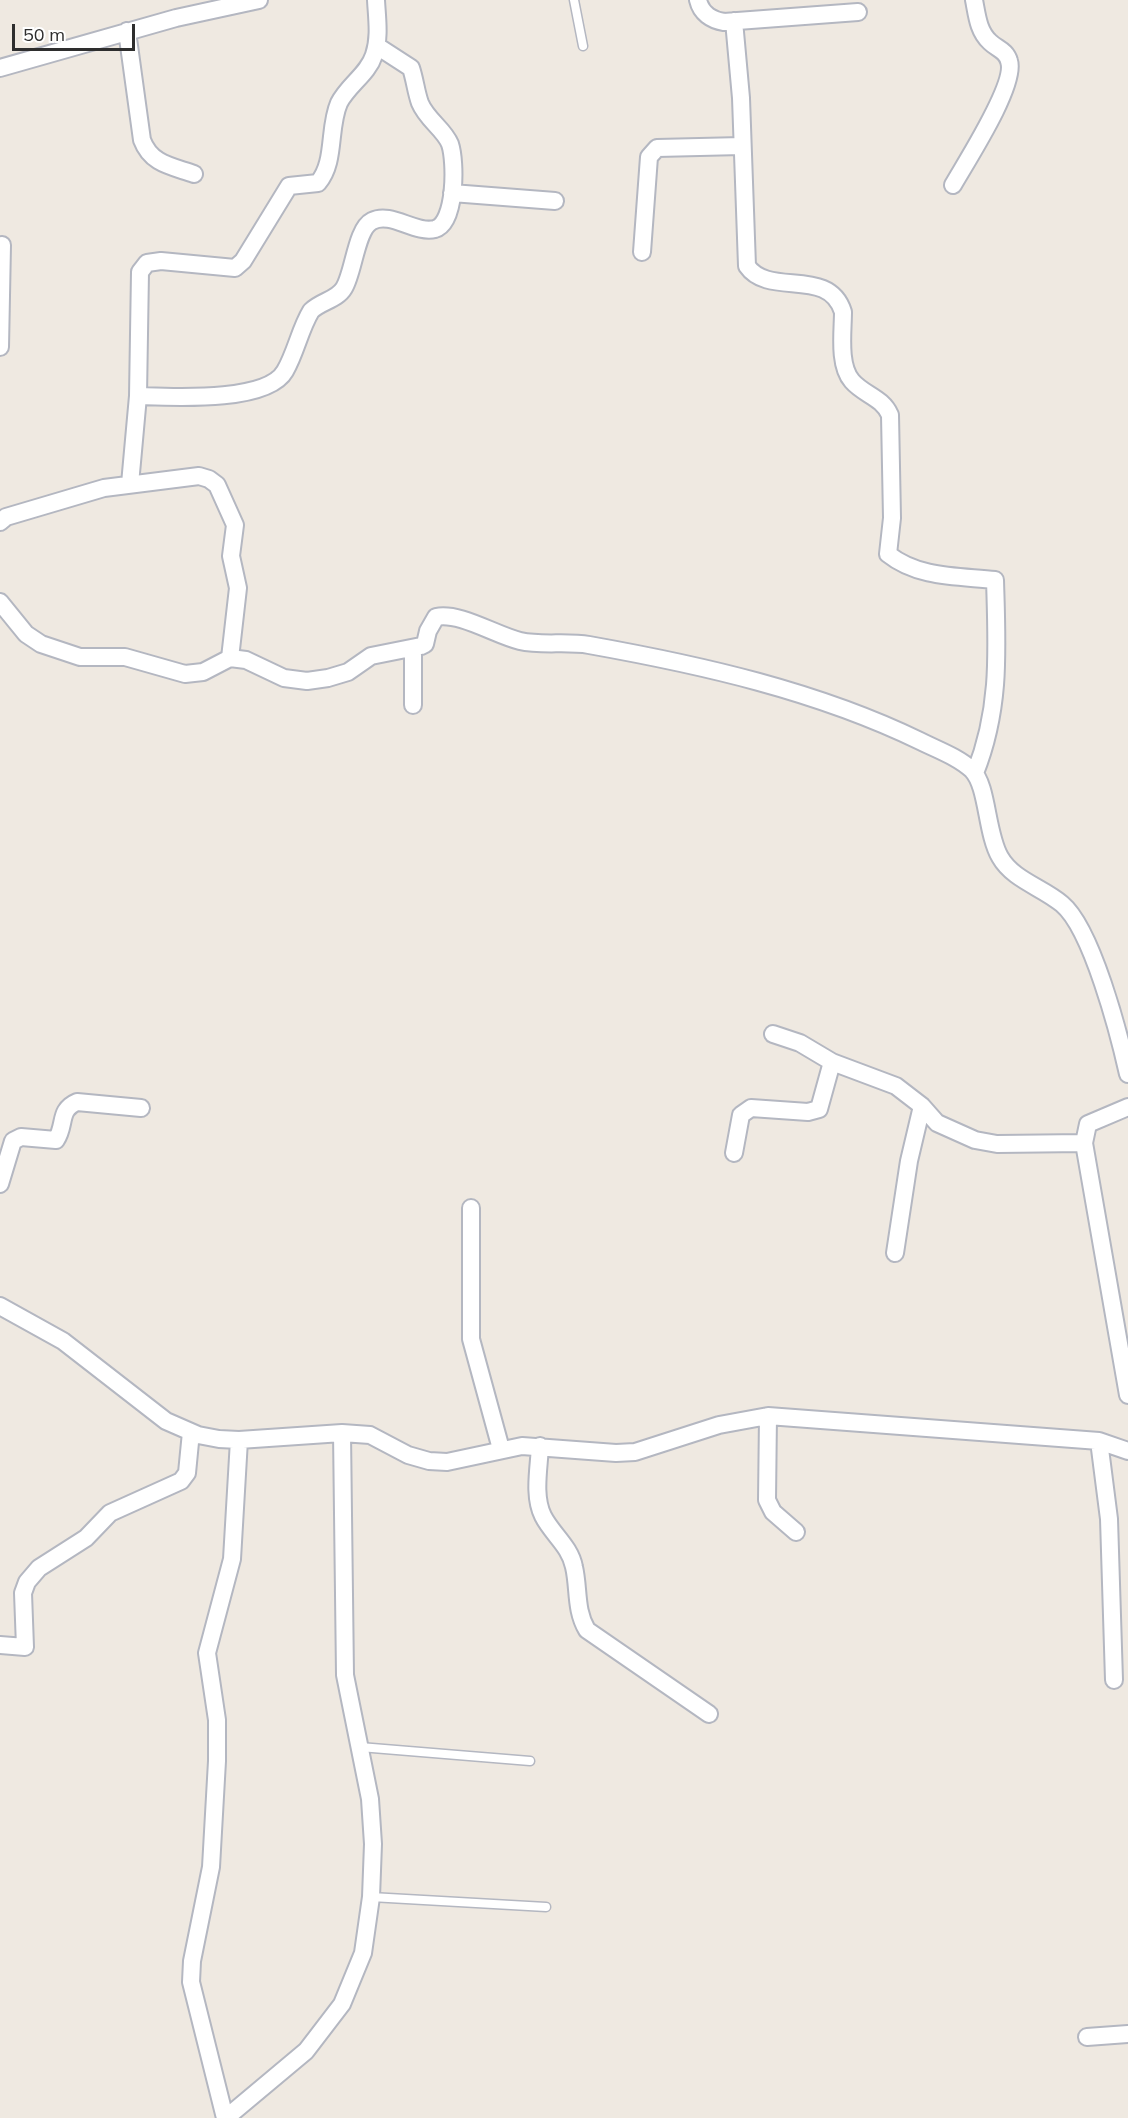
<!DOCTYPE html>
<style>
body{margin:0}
#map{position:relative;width:1128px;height:2118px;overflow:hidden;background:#efe9e1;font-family:Mulish,sans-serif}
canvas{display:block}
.scale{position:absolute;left:12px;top:24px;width:123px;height:27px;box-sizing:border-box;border:3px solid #2e2e2e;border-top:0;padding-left:8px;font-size:18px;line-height:21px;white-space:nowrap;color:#2e2e2e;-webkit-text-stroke:4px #fff;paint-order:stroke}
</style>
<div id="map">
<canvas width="1128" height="2118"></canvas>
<div class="scale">50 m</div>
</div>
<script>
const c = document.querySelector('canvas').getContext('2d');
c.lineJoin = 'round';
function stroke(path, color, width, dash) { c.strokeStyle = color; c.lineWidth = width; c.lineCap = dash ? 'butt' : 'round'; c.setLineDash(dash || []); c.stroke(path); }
const service = new Path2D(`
 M574,0L583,46
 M360,1747L530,1761
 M371,1897L546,1907`);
const minor = new Path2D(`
 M698,0C701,13 711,20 724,22L858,12
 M734,21L741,98L747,266C769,298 829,266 843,312C843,331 838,365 852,381C864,395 882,397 890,415L892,518L888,554C918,578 957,576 995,580C997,649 1001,708 975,773
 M127,31L142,140C151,164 171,166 194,174
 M0,68L176,18L259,0
 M953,185C966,162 1017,84 1009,61C1006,50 997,49 990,42C978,31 977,15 974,0
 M452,193L555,201
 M642,252L649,157L657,148L742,146
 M0,347L2,245
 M138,396C171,397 267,403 285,371C296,352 300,329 311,311C321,301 337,300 344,288C354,272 356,229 372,221C391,211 415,234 435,229C456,223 456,162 450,144C444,129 427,120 420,103C416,92 415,80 411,68L377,46
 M130,484L138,396L140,272L147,263L161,261L235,268L243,261L289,186L318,183C336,162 328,128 339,103C348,85 368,74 374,55C380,37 377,19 376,0
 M0,522L6,517L104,488L199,476L209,479L217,485L235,525L231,556L238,588L230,658
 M0,602L26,634L41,644L80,657H125L185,674L203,672L230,658L246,660L284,678L307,681L328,678L348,672L371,656L421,646L425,644L428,631L436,617C460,612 495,635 520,641C542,646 566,641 589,645C701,665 817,691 920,741C938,750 958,757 972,770C988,786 986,833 1000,857C1013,880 1042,887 1062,904C1092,929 1119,1034 1128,1074
 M413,705V648
 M773,1034L800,1043L832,1062L896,1086L922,1106L937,1123L975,1140L997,1144L1084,1143
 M1128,1107L1088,1124L1084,1143L1128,1395
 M734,1153L741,1115L751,1108L808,1112L819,1109L832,1062
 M0,1184L13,1141L21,1137L56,1140C66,1125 58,1110 77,1102L141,1108
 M471,1208V1339L501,1449
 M895,1253L909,1161L922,1106
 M0,1306L63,1341L166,1421L198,1435L219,1439L239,1440L342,1433L370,1435L408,1455L429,1461L447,1462L522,1446L616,1453L635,1452L719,1425L768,1416L1099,1441L1128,1451
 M768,1416L767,1500L773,1512L796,1532
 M1099,1441L1109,1519L1114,1680
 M540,1446C539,1468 533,1496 543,1516C552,1534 570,1546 574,1567C579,1588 575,1610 587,1630L709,1714
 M0,1645L25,1647L23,1593L27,1582L39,1568L86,1538L110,1513L181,1481L187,1473L191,1432
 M1087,2037L1128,2034
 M225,2118L191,1982L192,1961L211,1867L217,1761V1720L207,1653L232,1559L239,1440
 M226,2118L306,2051L342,2004L363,1953L371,1897L373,1844L370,1799L345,1675L342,1433`);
stroke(service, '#b4b7c1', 11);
stroke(minor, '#b4b7c1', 20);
stroke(service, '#fff', 8);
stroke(minor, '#fff', 16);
</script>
